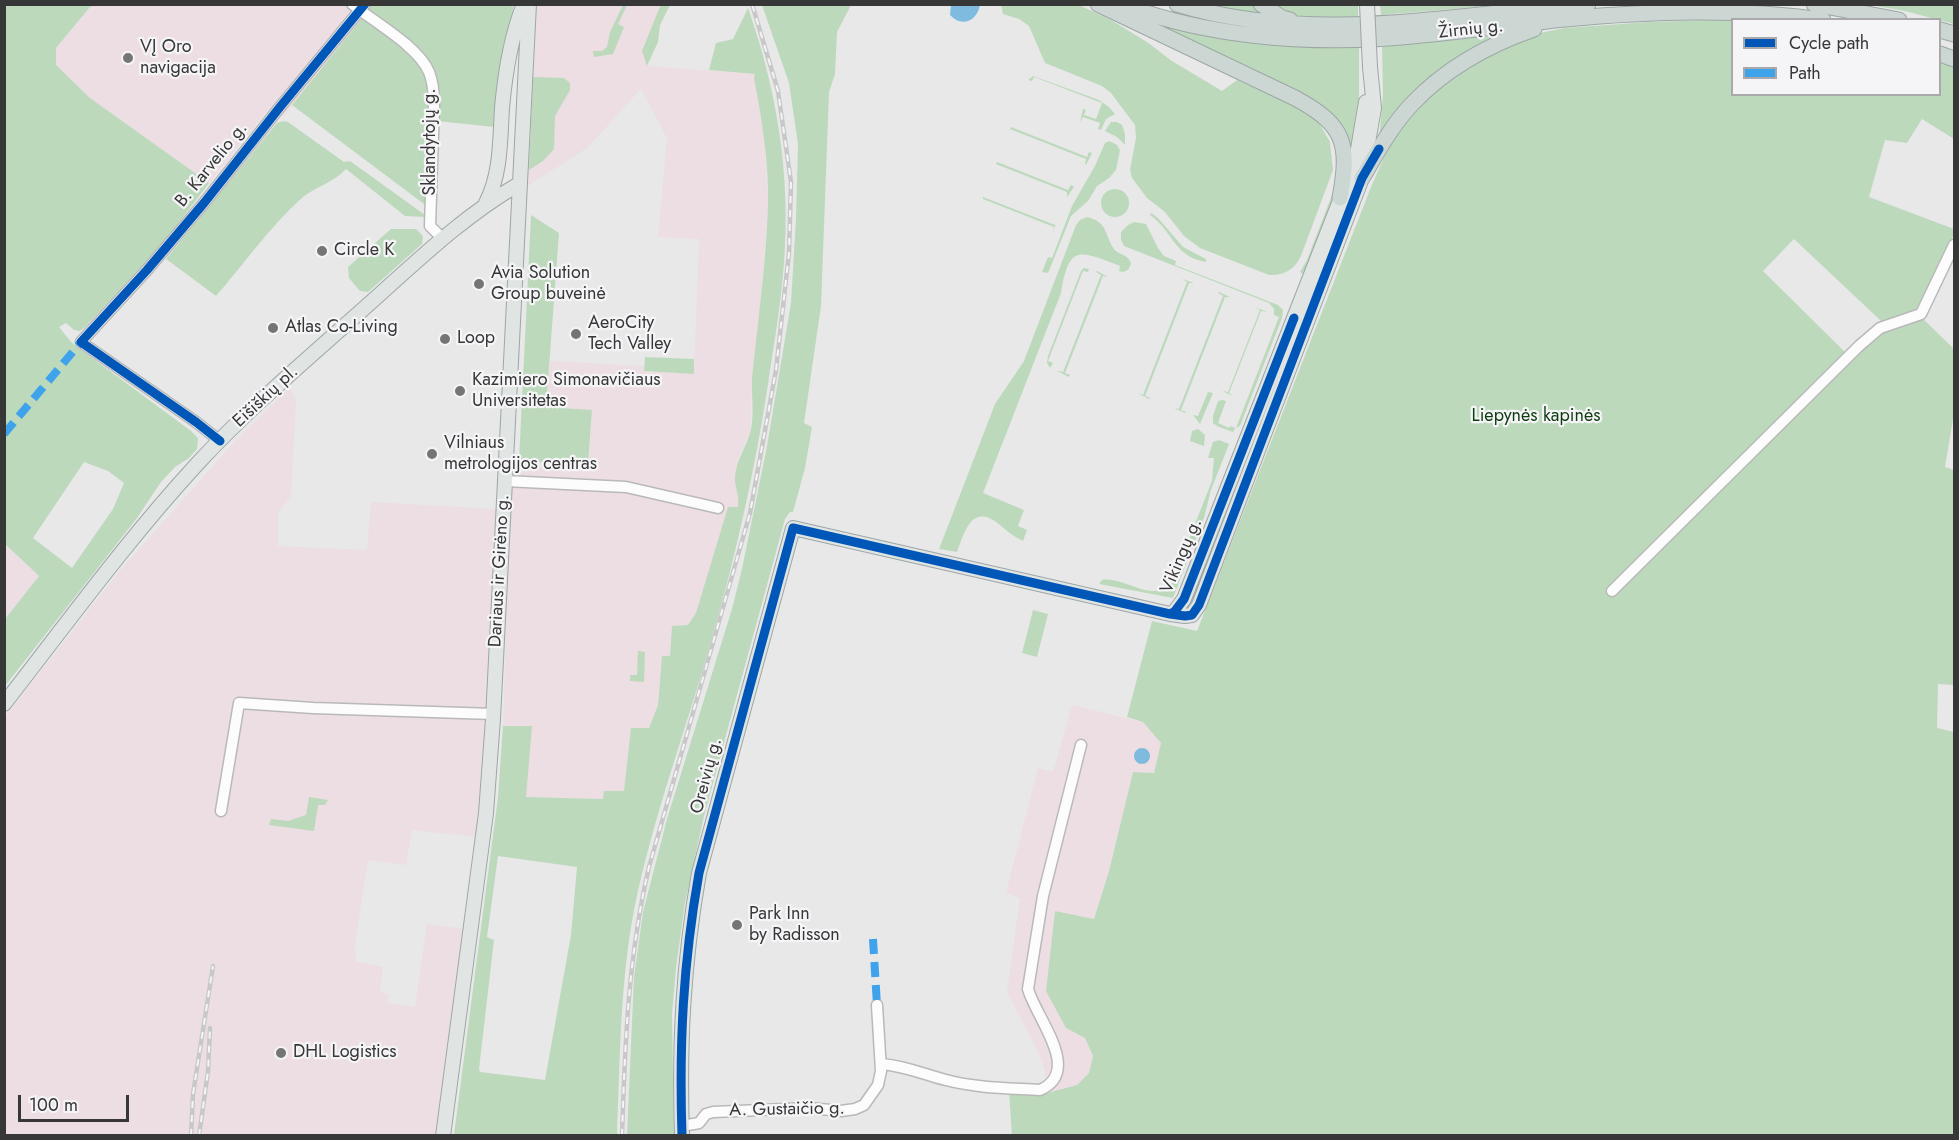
<!DOCTYPE html>
<meta charset="utf-8">
<style>
body{margin:0}
#map{position:relative;width:1959px;height:1140px;overflow:hidden;background:#e8e8e9;font-family:Jost,sans-serif}
canvas{display:block}
.frame{position:absolute;inset:0;border:6px solid #373738;pointer-events:none}
.legend{position:absolute;left:1731px;top:18px;width:210px;height:78px;box-sizing:border-box;background:#f5f5f7;border:2px solid #a9a9ab;margin:0;padding:8px 10px;list-style:none;font-size:18px;color:#373738}
.legend li{display:flex;align-items:center;gap:12px;height:30px}
.legend b{width:30px;border:2px solid #a9a9ab}
.scale{position:absolute;left:18px;top:1095px;width:111px;height:27px;box-sizing:border-box;border:3px solid #373738;border-top:0;padding-left:8px;font-size:18px;line-height:21px;white-space:nowrap;color:#373738;-webkit-text-stroke:4px #f5f5f7;paint-order:stroke}
</style>
<div id="map">
<canvas width="1959" height="1140"></canvas>
<div class="frame"></div>
<ul class="legend">
<li><b style="height:8px;background:#0057b8"></b>Cycle path</li>
<li><b style="height:8px;background:#3fa3ec"></b>Path</li>
</ul>
<div class="scale">100 m</div>
</div>
<script>
const c = document.querySelector('canvas').getContext('2d');
c.lineJoin = 'round';
function fill(path, color) { c.fillStyle = color; c.fill(path, 'evenodd'); }
function stroke(path, color, width, dash) { c.strokeStyle = color; c.lineWidth = width; c.lineCap = dash ? 'butt' : 'round'; c.setLineDash(dash || []); c.stroke(path); }
function label(font, color, halo, rows, align = 'center') {
  c.font = font + ' Jost,sans-serif'; c.lineWidth = 4.5; c.setLineDash([]); c.textBaseline = 'middle'; c.strokeStyle = halo; c.fillStyle = color; for (const [text, x, y, turn = 0] of rows) {
    c.save(); c.translate(x, y); c.rotate((+turn || 0) * Math.PI / 180); c.textAlign = isNaN(turn) ? turn : align; if (halo) c.strokeText(text, 0, 0); c.fillText(text, 0, 0); c.restore();
  }
}
fill(new Path2D(`
 M96,5H346L363,17L284,116L264,114L209,183L90,98L56,65V48L90,7Z
 M537,5H661L642,51L647,66L755,74L764,128L768,205L760,315L752,380L750,433L741,451L735,477L740,497L738,507L705,585L696,613L688,625L672,626L670,656H662L658,705L649,728H631L624,792L604,799L525,797L532,726H503L511,464L588,468L592,411L546,407L550,361L644,366V371L694,374L699,239L658,237L667,138L641,89L587,148L528,186Z
 M290,387L296,401L291,497L278,512V546L367,550L371,502L496,509L482,787L477,837L412,830L406,865L368,860L354,951L356,952L355,961L383,967L380,992L388,994L387,1003L415,1007L427,924L464,929L436,1135H5L4,718L117,574L235,441Z
 M4,544L39,576L5,619H4Z
 M1072,705L1143,722L1161,743L1154,773L1133,772L1109,871L1094,919L1054,911L1066,1028L1085,1038L1093,1056L1089,1073L1077,1085L1047,1093L1045,1072L1041,1058L1007,992L1020,898L1006,893L1038,768L1053,772Z`), '#ecdee3');
fill(new Path2D(`
 M370,4L514,5L497,95L494,127L437,121L436,80L372,14L370,10Z
 M661,4L670,5L660,25L658,42L647,66L642,51Z
 M4,5H96L90,7L56,48V65L90,98L209,183L159,249L84,328L80,331L74,330L66,323L59,327L72,343L191,431L198,438L197,449L189,458L175,467L161,482L137,518L5,686V619L39,576L5,544ZM84,462L108,471L124,483L113,509L72,568L33,538Z
 M623,5H627L618,24L624,27L613,54L594,57L593,51H602L607,47L610,32Z
 M762,5H851L837,32L835,74L829,92L821,306L804,423L812,427L805,468L793,512H790L785,519L704,816L685,903L676,968L672,1014L674,1135H627L634,977L643,912L667,819L732,609L742,569L767,446L791,303L796,219L798,144L789,83Z
 M1001,5H1079L1111,20L1147,42L1172,61L1222,91L1237,80L1305,111L1318,121L1330,142L1333,170L1301,256C1295,269 1284,276 1269,275L1200,248L1184,236L1165,212L1147,198L1132,178L1130,170L1136,138L1135,125L1111,93L1102,86L1045,63L1029,26L1019,19L1003,14Z
 M1205,5H1255L1265,14Z
 M1267,5H1358V17H1297Z
 M1380,5V4L1501,5L1381,15Z
 M1871,5H1954V24L1905,11Z
 M748,8C777,90 791,176 784,263C781,304 774,344 768,384C755,470 736,555 712,638C687,727 654,814 635,905C620,981 620,1059 617,1135H454L498,797L503,726H532L526,797L603,799L604,791H624L631,728H649L658,705L662,656H670L672,626L688,625L696,613L728,507H738C740,494 734,487 735,476C737,459 746,447 750,433C755,416 751,395 752,378C758,320 766,263 768,205C769,162 762,120 754,78L755,74L709,70L716,43L733,39ZM498,856L577,867L571,935L545,1080L480,1072L479,1069L494,940L487,937Z
 M1129,16C1206,38 1278,49 1359,48V98L1349,158L1338,126Z
 M363,17L413,56L421,65L429,87L426,203L424,204L292,105Z
 M1708,20L1732,21V94H1940V61L1954,65V139L1922,119L1907,143L1885,140L1869,197L1954,229V234L1917,313L1954,349V413L1945,467L1954,470V685L1938,684L1937,728L1954,732V1135L1012,1136L1009,1090L1047,1093L1077,1085L1089,1073L1093,1056L1085,1038L1066,1028L1046,991L1055,911L1094,919L1109,871L1133,772L1154,773L1161,743L1143,722L1127,717L1152,621L1197,631L1371,187L1386,153V146L1414,109L1474,59L1531,35L1564,28L1650,22ZM1794,239L1880,320L1883,331L1852,359L1763,271Z
 M1505,35L1474,50L1379,140L1383,94L1382,47Z
 M1033,76L1099,100L1109,107L1115,114L1106,119L1101,130L1098,129L1100,123L1083,117L1080,122L1083,109L1086,110L1084,115L1096,119L1102,103L1034,77L1032,81L1028,80Z
 M533,77L564,78L570,83V90L555,116L554,149L543,161L529,170Z
 M283,121L288,122L344,162L350,161L425,215L424,217L405,216L346,169C333,183 317,186 303,197C271,225 244,264 216,296L166,259L277,123Z
 M1111,122H1117L1122,125L1125,134V145L1117,137L1105,131Z
 M1011,127L1087,157L1089,152L1092,153L1086,165L1085,164L1086,159L1010,129Z
 M1109,141L1117,145L1120,150L1116,170L1109,178L1097,186L1088,201L1071,216L1049,271L1047,273L1042,272L1048,257L1052,258L1072,206L1095,166L1105,143Z
 M997,162L1068,190L1071,185L1074,187L1067,197V192L996,164Z
 M1337,182H1339L1307,267L1302,274L1300,272L1307,260Z
 M1101 203a14 14 0 1 1 28 0a14 14 0 1 1-28 0Z
 M983,197L1055,225L1057,220L1053,232L1054,227L983,199Z
 M1151,213L1158,218L1183,247L1206,259V262C1174,257 1173,231 1150,215Z
 M531,215L559,233L546,407L592,410L588,465L519,461Z
 M1087,217C1108,222 1104,234 1114,249C1120,256 1129,254 1131,264L1128,270L1123,272L1119,271L1120,266C1080,251 1069,243 1061,293L983,493L1024,510L1018,526L1027,530L1023,541C1014,537 1007,531 1000,525C972,502 965,531 957,552L939,549L995,404L1024,361L1076,225L1080,220Z
 M1134,222L1146,224L1158,248L1164,256L1176,261L1175,265L1278,305L1283,310L1282,318L1240,426L1236,428L1279,317L1274,315V309L1269,303L1124,246L1121,240V232L1128,225Z
 M391,229H416L423,236L422,244L368,292L360,291L349,278L348,267Z
 M1084,268L1089,269L1088,272L1083,271L1048,361L1053,363L1050,368L1047,363L1048,356L1081,271Z
 M1097,271L1108,277L1103,276L1065,373L1070,375L1069,377L1057,371L1063,372L1101,275L1096,272Z
 M1182,279L1194,283H1189L1145,396L1150,398L1149,399L1137,393L1143,395L1187,282Z
 M1219,292L1230,297H1225L1181,410L1186,412L1185,413L1174,408L1179,409L1223,296L1218,293Z
 M1255,307L1267,312L1261,311L1229,393L1233,396L1222,391L1228,392L1260,310Z
 M645,357L694,359V374L644,371Z
 M1208,392L1213,393L1200,424L1193,415L1198,416Z
 M1222,400L1226,401L1218,423L1229,428L1230,426L1235,428L1233,432L1217,426L1213,423V416L1218,401Z
 M1198,429L1205,435L1204,446L1190,441L1192,431Z
 M1219,440L1229,444L1211,490L1204,518L1173,598L1099,584L1102,580C1121,576 1148,599 1163,588L1168,592L1212,481L1214,458H1208L1213,442Z
 M1244,463L1248,464L1196,599L1192,597Z
 M1033,610L1048,614L1037,657L1022,653Z
 M638,651L645,652L644,682L630,681V675H637Z
 M309,797L328,800L325,805H318L314,831L269,825L271,819L288,821L306,815Z`), '#bdd9bc');
fill(new Path2D(`
 M951,5L980,4V5C977,21 962,28 950,15Z
 M1134 756a8 8 0 1 1 16 0a8 8 0 1 1-16 0Z`), '#7ebbde');
const minor = new Path2D(`
 M352,4C374,22 418,46 429,72C433,82 434,93 434,104L430,226L443,239
 M220,441L196,422L81,342L147,270L204,203L280,107L365,4
 M505,481L626,487L718,508
 M1612,591L1859,346L1880,328L1921,314L1954,245
 M221,811L239,703L313,708L493,714
 M881,1064C906,1066 922,1074 946,1080C976,1088 1008,1088 1040,1090C1083,1071 1036,1018 1028,989L1043,896L1081,745
 M682,1126L699,1123L706,1114L713,1112L809,1108L841,1111L855,1109L864,1105L878,1085L881,1071L877,1005`);
const major = new Path2D(`
 M486,203C501,174 500,141 502,108C505,74 511,36 524,4
 M1170,614L1175,611L1184,599L1350,175L1358,149L1366,102
 M4,704C67,623 128,539 198,463C248,409 305,361 360,312C411,267 460,218 519,184
 M443,1136L486,813L493,719L529,4
 M682,1136C679,1043 683,964 699,873L793,528L1170,614L1185,616L1192,615L1199,605L1362,178L1374,108L1370,67`);
const highway = new Path2D(`
 M1098,4L1295,98C1345,125 1350,144 1340,198
 M1121,4C1204,36 1301,44 1389,38C1448,34 1506,25 1565,19C1651,11 1737,8 1823,20
 M1177,4C1312,45 1450,15 1588,4
 M1261,4L1282,18L1290,20
 M1814,4L1899,20
 M1940,30L1954,34
 M1940,54L1954,59
 M1362,178C1377,153 1391,126 1412,104C1445,69 1488,45 1534,29`);
stroke(minor, '#b9b9ba', 13);
stroke(major, '#9ca7a5', 16);
stroke(highway, '#9ca7a5', 17);
stroke(minor, '#fcfcfc', 10);
stroke(major, '#e0e5e4', 14);
stroke(highway, '#ccd7d4', 15);
const rail = new Path2D(`
 M191,1136L193,1094L213,966
 M199,1136L208,1071L210,1028
 M622,1136C625,1043 628,957 649,867L750,513L776,370L789,253L791,182L778,91L752,4`);
stroke(rail, '#c8c8c9', 4.5);
stroke(rail, '#f5f5f7', 2, [7]);
const majorBridge = new Path2D(`
 M1367,4L1370,67`);
stroke(majorBridge, '#9ca7a5', 16, []);
stroke(majorBridge, '#e0e5e4', 14);
stroke(new Path2D(`
 M4,434L81,342
 M873,939L877,1005`), '#3fa3ec', 8, [15, 8]);
stroke(new Path2D(`
 M220,441L196,422L81,342L147,270L204,203L280,107L365,4
 M1170,614L1175,611L1184,599L1294,318
 M682,1136C679,1043 683,964 699,873L793,528L1170,614L1185,616L1192,615L1199,605L1362,178L1379,149`), '#0057b8', 9);
for (const [x, y, r, color] of [
 [128,58,6,"#757576"],
 [322,251,6,"#757576"],
 [479,284,6,"#757576"],
 [273,328,6,"#757576"],
 [576,334,6,"#757576"],
 [445,339,6,"#757576"],
 [460,391,6,"#757576"],
 [432,454,6,"#757576"],
 [737,925,6,"#757576"],
 [281,1053,6,"#757576"]
]) { const dot = new Path2D(); dot.arc(x, y, r, 0, 2 * Math.PI); c.fillStyle = color; c.fill(dot); stroke(dot, '#f5f5f7', 2); }
label('18px', '#373738', '#f5f5f7', [
 ["Žirnių g.",1471,30,-6],
 ["Sklandytojų g.",431,142,-90],
 ["B. Karvelio g.",212,165,-51],
 ["Eišiškių pl.",266,397,-43],
 ["Vikingų g.",1182,556,-67],
 ["Dariaus ir Girėno g.",500,571,-87],
 ["Oreivių g.",707,776,-75],
 ["A. Gustaičio g.",787,1110,-1]
]);
label('18px', '#373738', '#f5f5f7', [
 ["VĮ Oro",140,48],
 ["navigacija",140,69],
 ["Circle K",334,251],
 ["Avia Solution",491,274],
 ["Group buveinė",491,295],
 ["AeroCity",588,324],
 ["Tech Valley",588,345],
 ["Atlas Co-Living",285,328],
 ["Loop",457,339],
 ["Kazimiero Simonavičiaus",472,381],
 ["Universitetas",472,402],
 ["Vilniaus",444,444],
 ["metrologijos centras",444,465],
 ["Park Inn",749,915],
 ["by Radisson",749,936],
 ["DHL Logistics",293,1053]
], 'left');
label('18px', '#0e3b10', '#f5f5f7', [
 ["Liepynės kapinės",1536,417]
]);
</script>
